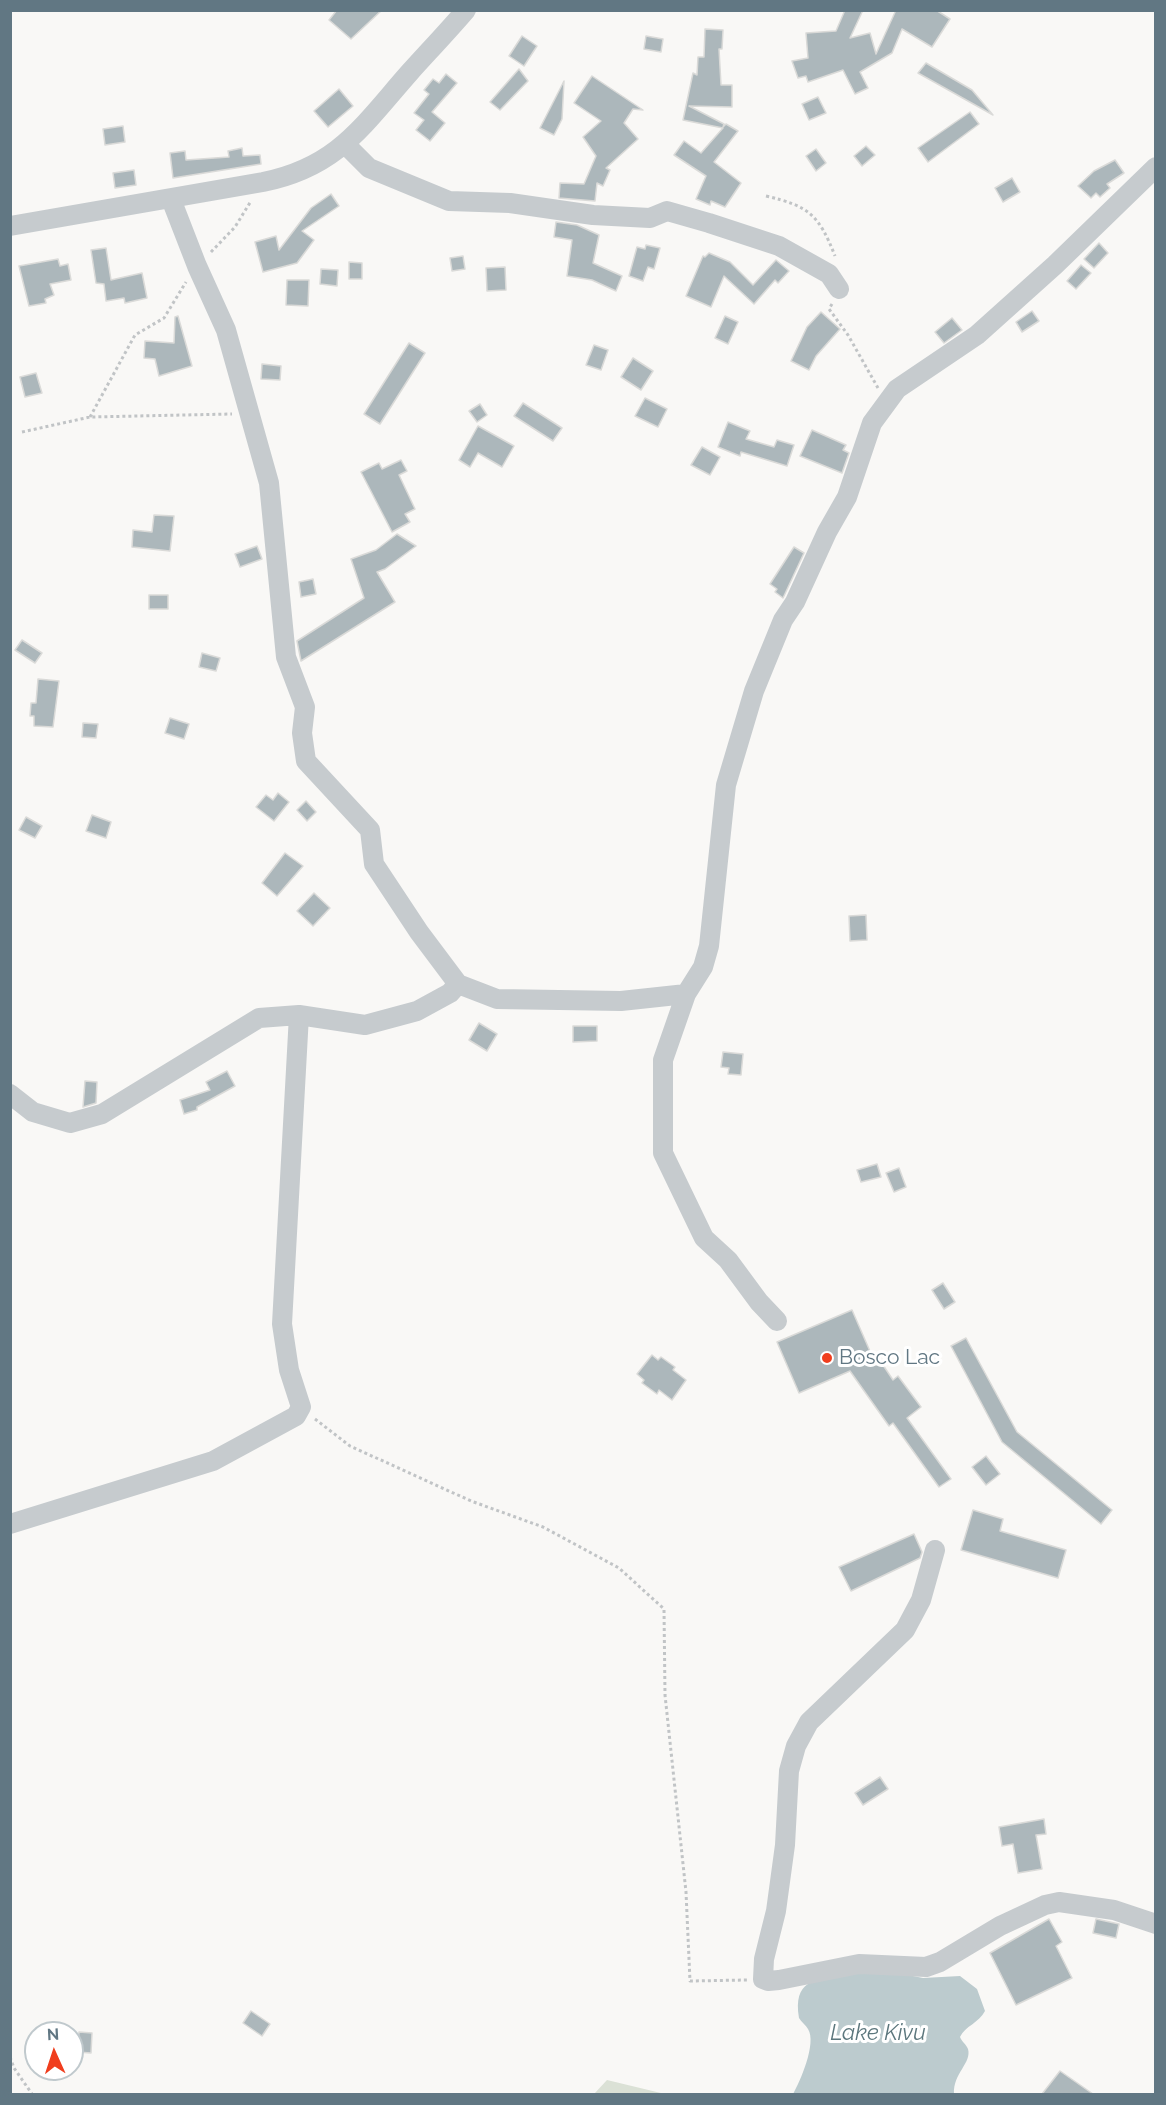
<!DOCTYPE html>
<style>
body{margin:0}
#map{position:relative;width:1166px;height:2105px;overflow:hidden;background:#f9f8f6;font-family:Raleway,sans-serif}
canvas{display:block}
.frame{position:absolute;inset:0;border:12px solid #617783;pointer-events:none}
.north{position:absolute;left:24px;top:2021px;width:60px;height:60px;box-sizing:border-box;background:#fff;border:2px solid #c0c9cd;border-radius:50%;rotate:357deg;font-size:16px;font-weight:700;line-height:24px;text-align:center;color:#617783}
.north::after{content:'';display:block;margin:auto;width:21px;height:27px;background:#f03e1e;clip-path:polygon(50% 0,100% 100%,50% 72%,0 100%)}
</style>
<div id="map">
<canvas width="1166" height="2105"></canvas>
<div class="frame"></div>
<div class="north">N</div>
</div>
<script>
const c = document.querySelector('canvas').getContext('2d');
c.lineJoin = 'round';
function fill(path, color) { c.fillStyle = color; c.fill(path, 'evenodd'); }
function stroke(path, color, width, dash) { c.strokeStyle = color; c.lineWidth = width; c.lineCap = dash ? 'butt' : 'round'; c.setLineDash(dash || []); c.stroke(path); }
function label(font, color, halo, rows, align = 'center') {
  c.font = font + ' Raleway,sans-serif'; c.lineWidth = 6; c.setLineDash([]); c.textBaseline = 'middle'; c.strokeStyle = halo; c.fillStyle = color; for (const [text, x, y, turn = 0] of rows) {
    c.save(); c.translate(x, y); c.rotate((+turn || 0) * Math.PI / 180); c.textAlign = isNaN(turn) ? turn : align; if (halo) c.strokeText(text, 0, 0); c.fillText(text, 0, 0); c.restore();
  }
}
fill(new Path2D(`
 M607,2080L665,2094H594Z`), '#dbe1d6');
fill(new Path2D(`
 M844,1971H888L923,1978L960,1976L977,1989L985,2011C979,2023 965,2026 960,2037C962,2042 966,2044 968,2049C972,2063 953,2073 954,2094H793C800,2082 817,2043 808,2029C806,2025 801,2022 799,2018C793,1980 814,1981 844,1971Z`), '#bccbce');
const building = new Path2D(`
 M337,10H382L351,39L329,20Z
 M845,10H863L850,38L870,33L876,54L896,10H936L950,19L932,47L902,29L892,53L860,72L868,88L855,94L843,70L808,82L806,76L798,78L792,61L808,58L806,33L836,31Z
 M705,29L723,30L722,49H719L721,85H732V107L689,106L724,124L723,127L726,124L738,131L714,162L741,183L725,207L711,201L710,205L696,199L706,176L674,155L684,141L701,153L723,128L683,120L693,73L697,75L698,57H704Z
 M522,36L537,46L524,66L509,56Z
 M646,36L663,39L661,52L644,49Z
 M926,63L972,90L993,115L918,73Z
 M519,69L528,81L500,110L490,102Z
 M446,74L457,83L432,112L445,123L430,141L416,130L424,120L414,113L429,94L424,90L433,79L439,83Z
 M592,76L643,110L633,109L624,123L638,139L606,168L610,170L603,186L597,183L595,201L559,198L560,183L584,184L596,156L583,137L601,121L574,103Z
 M564,81L562,119L554,135L540,128Z
 M339,89L353,106L328,127L314,111Z
 M818,97L826,113L809,120L802,104Z
 M970,112L979,124L928,162L918,148Z
 M123,126L125,142L105,145L103,129Z
 M866,146L875,155L862,166L854,156Z
 M242,148L243,156L260,155L261,164L173,178L170,153L185,151L186,160L229,157L228,151Z
 M816,149L826,163L816,171L806,156Z
 M1115,160L1124,173L1107,184L1110,188L1100,197L1096,193L1091,198L1078,186L1094,171Z
 M134,170L136,185L115,188L113,173Z
 M1012,178L1020,192L1003,202L995,188Z
 M331,194L339,206L302,231L314,240L297,263L263,272L255,242L276,236L279,250L311,208Z
 M556,222L577,225L599,235L593,263L622,276L616,291L592,280L567,276L572,240L554,237Z
 M1099,243L1108,253L1094,268L1084,259Z
 M646,245L660,248L654,269L648,267L643,281L629,276L637,247L645,249Z
 M106,248L111,280L142,273L147,298L125,303L124,298L106,301L104,284L96,283L91,250Z
 M709,253L730,262L753,285L776,260L789,271L778,283L775,280L754,304L724,276L711,307L686,296L703,256L705,257Z
 M463,256L465,269L452,271L450,258Z
 M58,259L60,266L68,264L71,280L50,284L54,295L45,299L46,303L29,306L19,266Z
 M349,262L362,263V279H349Z
 M1081,265L1091,273L1076,289L1067,281Z
 M505,267L506,290L487,291L486,268Z
 M321,269L338,270L337,286L320,284Z
 M287,280H309L308,306L286,305Z
 M1032,311L1039,321L1022,332L1016,322Z
 M821,312L840,329L816,356L809,370L791,361L807,327Z
 M178,316L192,366L159,376L155,359L144,358L145,341L174,343L175,317Z
 M725,316L738,322L728,344L715,338Z
 M952,318L962,330L944,343L935,332Z
 M409,343L425,353L380,424L364,414Z
 M594,345L608,350L601,370L586,365Z
 M633,358L653,371L641,390L621,377Z
 M262,364L281,366L280,380L261,379Z
 M36,373L42,393L25,397L20,377Z
 M645,398L667,409L658,427L635,416Z
 M523,403L562,428L553,441L514,416Z
 M480,404L487,415L477,422L469,411Z
 M728,422L750,431L746,439L774,447L777,440L794,445L787,466L741,452L740,456L718,447Z
 M478,426L514,446L502,467L478,453L470,467L459,460Z
 M812,430L846,445L843,450L849,453L842,473L800,456Z
 M702,447L720,457L710,475L691,465Z
 M401,460L407,471L399,475L415,509L405,514L410,522L392,532L361,472L379,463L382,469Z
 M154,515L174,516L170,551L132,547L133,530L152,532Z
 M397,534L416,546L385,569L377,572L395,602L301,661L297,641L364,598L351,559L376,550Z
 M257,546L262,559L240,567L235,554Z
 M794,547L804,553L783,598L775,592L777,589L770,584Z
 M313,579L316,594L301,597L299,582Z
 M149,595H168V609H149Z
 M22,640L42,653L35,663L15,650Z
 M202,653L220,658L216,671L199,667Z
 M38,679L59,681L53,727L34,726V716H30L31,703H36Z
 M170,718L189,724L184,739L165,733Z
 M83,723L98,724L96,738L82,737Z
 M278,793L289,802L274,821L256,807L266,795L273,800Z
 M306,801L316,812L307,821L297,810Z
 M92,815L111,822L106,838L86,831Z
 M26,817L42,826L35,838L19,830Z
 M285,853L303,866L277,896L262,883Z
 M314,893L330,908L313,926L297,911Z
 M866,915L867,940L850,941L849,916Z
 M479,1023L497,1034L487,1051L469,1040Z
 M573,1026H597V1041L573,1042Z
 M723,1052L743,1054L741,1075L728,1074L729,1068L721,1067Z
 M227,1071L235,1086L197,1107V1110L184,1114L180,1100L210,1090L206,1082Z
 M85,1081L97,1082L96,1103L83,1107Z
 M877,1164L881,1177L861,1182L857,1170Z
 M899,1168L906,1187L894,1192L886,1173Z
 M943,1283L955,1302L944,1309L932,1290Z
 M852,1310L876,1365L881,1362L893,1380L898,1376L921,1407L907,1418L951,1479L939,1487L893,1423L889,1426L850,1371L799,1393L777,1342Z
 M966,1338L1017,1432L1112,1510L1101,1524L1002,1442L951,1346Z
 M652,1355L658,1360L661,1357L675,1367L673,1370L686,1380L672,1400L659,1390L657,1394L642,1383L644,1380L637,1374Z
 M986,1456L1000,1474L986,1485L972,1467Z
 M973,1510L1003,1519L1000,1531L1066,1550L1058,1578L961,1550Z
 M914,1534L922,1552L920,1558L851,1591L839,1567Z
 M880,1777L888,1789L863,1805L855,1793Z
 M1044,1819L1046,1834L1036,1835L1042,1869L1018,1873L1013,1844L1002,1846L999,1827Z
 M1049,1919L1062,1942L1056,1946L1072,1978L1016,2005L990,1953Z
 M1096,1919L1119,1924L1116,1938L1093,1933Z
 M251,2011L270,2024L262,2036L243,2023Z
 M79,2032L92,2033L91,2053L77,2052Z
 M1060,2071L1093,2094H1042Z`);
fill(building, '#acb7bb');
stroke(building, '#dadad8', 1.5);
stroke(new Path2D(`
 M766,196C809,206 819,215 835,256
 M211,252L235,227L251,201
 M832,304L829,309L848,335L878,388
 M90,417L135,335L164,318L186,282
 M22,432L90,417L232,414
 M315,1419L350,1446L471,1501L543,1527L619,1568L664,1609L665,1695L686,1892L690,1981L747,1980
 M10,2057L14,2068L32,2094`), '#c1c4c6', 3, [3, 3]);
stroke(new Path2D(`
 M345,144L369,168L449,201L510,203L593,215L650,218L667,211L709,223L779,246L829,274L839,289
 M171,199L197,266L226,330L269,483L286,657L305,707L302,733L306,761L370,830L374,864L419,932L458,984
 M10,226L263,182C338,167 363,125 410,72C429,51 448,31 466,10
 M10,1094L33,1112L70,1123L102,1114L259,1018L299,1015L365,1025L417,1011L450,993L458,984L497,999L621,1001L686,994
 M777,1321L759,1302L728,1260L704,1238L663,1153V1060L686,994L703,967L709,946L726,785L754,691L783,620L795,602L827,532L847,497L872,423L897,389L977,335L1055,265L1156,167
 M10,1524L213,1461L296,1416L301,1407L289,1370L282,1324L299,1015
 M935,1550L921,1600L905,1630L809,1722L796,1746L789,1771L785,1845L776,1911L764,1959L763,1979L768,1981L779,1980L859,1964L926,1967L940,1962L1000,1926L1045,1905L1059,1902L1114,1910L1156,1924`), '#c6cbce', 20);
for (const [x, y, r, color] of [
 [827,1358,6,"#f03e1e"]
]) { const dot = new Path2D(); dot.arc(x, y, r, 0, 2 * Math.PI); c.fillStyle = color; c.fill(dot); stroke(dot, '#fff', 2); }
label('21px', '#617783', '#fff', [
 ["Bosco Lac",839,1358]
], 'left');
label('italic 22px', '#5c777d', '#fff', [
 ["Lake Kivu",878,2033]
]);
</script>
